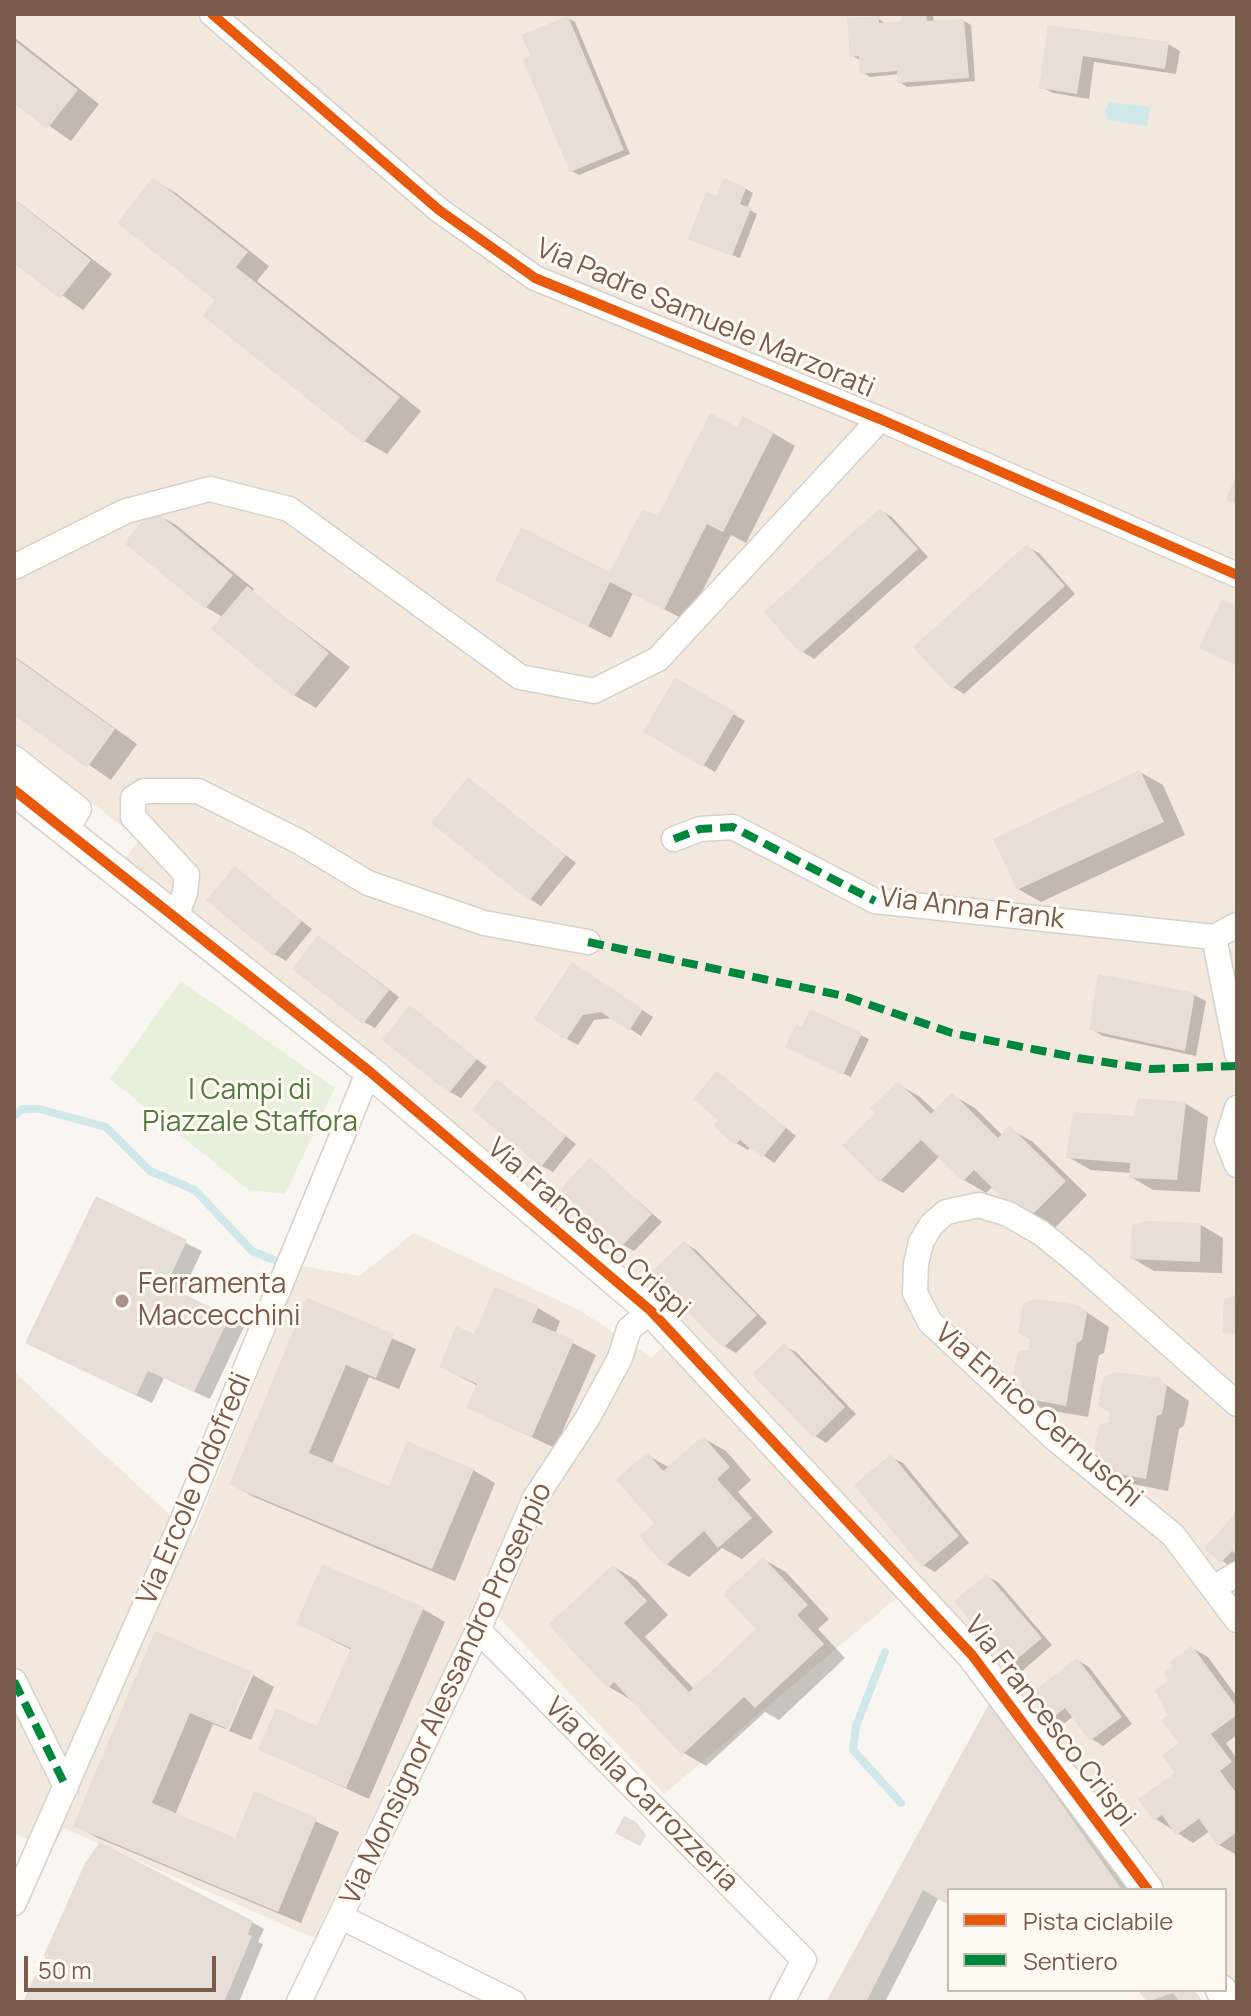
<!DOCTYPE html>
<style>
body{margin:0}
#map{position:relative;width:1251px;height:2016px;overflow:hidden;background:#f9f5f0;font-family:Manrope,sans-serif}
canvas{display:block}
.frame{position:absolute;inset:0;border:16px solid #7a5c4d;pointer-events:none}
.legend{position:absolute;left:947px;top:1888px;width:280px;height:104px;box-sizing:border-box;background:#fffaf3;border:2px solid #cabbb1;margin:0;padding:10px 14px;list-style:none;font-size:24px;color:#7a5c4d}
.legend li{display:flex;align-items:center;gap:16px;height:40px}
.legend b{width:40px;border:2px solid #cabbb1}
.scale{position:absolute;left:24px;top:1956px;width:192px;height:36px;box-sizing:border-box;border:4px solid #7a5c4d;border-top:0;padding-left:10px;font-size:24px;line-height:28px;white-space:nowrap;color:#7a5c4d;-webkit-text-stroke:6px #fffaf3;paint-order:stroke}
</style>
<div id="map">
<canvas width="1251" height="2016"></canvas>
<div class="frame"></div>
<ul class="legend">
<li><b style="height:10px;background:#e8590c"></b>Pista ciclabile</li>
<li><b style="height:10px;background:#00873e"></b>Sentiero</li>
</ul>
<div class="scale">50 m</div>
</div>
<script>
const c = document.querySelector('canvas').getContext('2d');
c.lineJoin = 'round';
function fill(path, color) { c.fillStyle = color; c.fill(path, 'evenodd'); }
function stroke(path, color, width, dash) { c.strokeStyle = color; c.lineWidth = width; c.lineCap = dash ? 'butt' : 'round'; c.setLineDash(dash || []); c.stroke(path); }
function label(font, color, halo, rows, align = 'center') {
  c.font = font + ' Manrope,sans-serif'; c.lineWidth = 6; c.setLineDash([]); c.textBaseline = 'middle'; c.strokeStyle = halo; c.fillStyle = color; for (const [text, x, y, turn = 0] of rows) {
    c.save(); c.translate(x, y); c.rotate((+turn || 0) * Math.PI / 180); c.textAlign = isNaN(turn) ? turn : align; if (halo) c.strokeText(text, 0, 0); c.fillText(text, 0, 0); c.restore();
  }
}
fill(new Path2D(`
 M14,14H1237V1995L1225,1977V1890H1167L1146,1859L914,1583L664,1794L480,1597L314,1938L64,1828L51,1851L14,1833V1372L193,1536L302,1266L359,1276L414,1233L581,1311L652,1358L680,1328L124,861L139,839L14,743Z`), '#f2e8de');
fill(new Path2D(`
 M181,981L335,1088L285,1194L249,1190L110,1079Z`), '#e7f0db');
fill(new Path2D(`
 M1109,102L1150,107L1147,126L1107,120L1105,110Z`), '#d0e8ea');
fill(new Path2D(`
 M903,14H933L934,23L964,21L971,25L975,81L907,87L900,82L899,74L870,77L862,72L860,60L852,56L878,18L886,24L903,23Z
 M568,18L575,22L630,154L579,175L572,171Z
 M1050,27L1168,44L1180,51L1176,74L1094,62L1089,99L1053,93L1041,87Z
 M14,37L99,104L71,141L14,101Z
 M154,180L176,193L269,266L257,281L421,411L387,454L364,441L218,300Z
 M746,189L753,193L747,208L757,214L740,258L697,242L718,199Z
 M14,199L112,274L83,310L14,261Z
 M738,430L773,433L795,446L746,543L731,535L687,621L633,593L611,638L520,592L611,575Z
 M880,510L892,517L928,557L814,659L803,652Z
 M153,512L176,525L254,589L252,592L350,667L316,708L294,695L224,618L206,607Z
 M1027,547L1039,553L1075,594L964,694L953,687Z
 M14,656L137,744L111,780L14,713Z
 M676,680L745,721L715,772L646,731Z
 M1140,772L1163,785L1185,835L1041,902L1018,889Z
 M469,779L576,863L541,906L530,899Z
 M235,868L312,929L286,961L274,954Z
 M329,944L399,997L375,1028L364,1022Z
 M583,971L653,1017L641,1036L613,1018L594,1020L578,1045L567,1039Z
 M1194,995L1206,1001L1196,1056L1103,1036L1091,1029Z
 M410,1007L487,1067L461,1098L450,1092Z
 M811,1012L869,1039L851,1077L795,1051Z
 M717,1073L796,1136L774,1163L751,1146L748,1150L736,1143L721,1119Z
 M498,1082L576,1144L553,1172L542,1166Z
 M898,1084L920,1097L936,1112L952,1095L975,1108L1003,1136L1010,1129L1033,1142L1087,1195L1050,1233L993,1186L986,1193L964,1180L940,1156L903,1193L880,1180Z
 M1186,1104L1208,1117L1200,1192L1153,1190L1131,1177V1173L1091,1170L1068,1157L1136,1118Z
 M591,1160L662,1222L634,1251L623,1245Z
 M97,1199L202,1251L181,1295L244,1327L210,1399L164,1378L152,1403L43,1351Z
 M1201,1225L1223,1238L1222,1273L1154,1271L1132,1258Z
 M684,1243L696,1250L767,1323L736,1353L724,1346Z
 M308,1301L416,1349L399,1389L369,1377L332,1464L390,1488L473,1470L495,1483L455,1581L254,1497L231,1484Z
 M1079,1307L1109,1327L1104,1353L1099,1355L1088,1417L1042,1409L1020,1396L1030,1352Z
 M538,1308L560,1321L555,1334L596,1355L555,1448L469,1408L478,1386L441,1367L475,1337Z
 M784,1346L796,1352L856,1414L826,1443L815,1436Z
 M1159,1380L1189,1401L1184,1426L1179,1429L1168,1491L1123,1482L1100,1469L1111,1425Z
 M703,1438L726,1451L751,1480L738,1492L773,1532L742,1559L722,1548L689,1577L666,1564L647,1455L670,1468Z
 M891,1457L903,1463L969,1543L935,1572L923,1565Z
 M1236,1517L1237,1558L1229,1566L1207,1548Z
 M763,1559L786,1572L829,1619L818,1629L845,1658L779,1720L765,1712L706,1766L684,1753L631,1700L609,1687L614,1567L636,1580L668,1615L645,1637L694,1689L759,1629Z
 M987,1576L999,1583L1052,1645L1022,1671L1010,1664Z
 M423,1609L445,1622L369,1799L261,1750L318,1728L352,1650L299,1624Z
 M156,1634L249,1673L226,1729L213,1724L175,1815L236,1841L255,1794L339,1832L301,1923L98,1838L75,1825Z
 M1192,1648L1208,1657L1237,1697V1735L1226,1743L1237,1759L1235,1854L1219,1845L1210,1831L1193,1843L1156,1819L1178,1773L1182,1744L1171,1715L1172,1681Z
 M1077,1660L1089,1667L1132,1724L1103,1746L1092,1739L1074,1716L1062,1725L1051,1718Z
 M253,1675L274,1687L251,1740L229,1731Z
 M991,1705L1130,1890H949V1903L939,1897L885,2002H828Z
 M252,1922L264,1929L258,1942L263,1944L239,2002H26Z
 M1141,1990H1194L1203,2002H1150Z`), '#0003');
stroke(new Path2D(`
 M14,1116L22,1109H39L106,1127L150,1171L195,1190L252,1251L274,1260
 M885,1652L856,1726L853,1750L901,1803`), '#d0e8ea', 8);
fill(new Path2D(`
 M901,14H926L927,21L964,19L969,78L898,83L897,71L860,74L859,56L850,57L847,18L879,16V23L901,21Z
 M568,16L624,150L570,172L523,60L530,55L521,35Z
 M1048,25L1169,42L1165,69L1083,56L1077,94L1039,88Z
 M14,40L78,90L47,129L14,103Z
 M153,177L248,252L236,267L400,397L363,443L203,316L215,300L117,223Z
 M724,178L746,188L740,204L751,208L732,256L688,239L706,192L716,196Z
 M14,199L91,260L60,299L14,263Z
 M710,413L737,427L743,416L774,432L723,532L707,524L664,610L610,582L588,627L495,580L521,527L610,572L642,509L658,516Z
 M1237,472V504L1226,500Z
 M880,508L918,549L801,654L764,612Z
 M153,509L233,575L205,609L124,543Z
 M1027,544L1065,586L952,689L913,647Z
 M247,586L329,653L293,697L211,629Z
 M1222,599L1237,606V666L1199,648Z
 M14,657L115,729L87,768L14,715Z
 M675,677L735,712L703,767L643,732Z
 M1140,770L1164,822L1017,890L993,839Z
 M468,777L566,855L529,901L431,823Z
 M235,866L302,921L273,956L206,900Z
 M318,935L389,990L363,1024L292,969Z
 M572,962L643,1009L629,1031L601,1012L583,1015L566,1040L534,1019Z
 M1098,974L1195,993L1185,1051L1089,1030Z
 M410,1005L477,1059L449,1093L382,1040Z
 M810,1009L862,1033L843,1075L785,1047L796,1024L802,1027Z
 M717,1071L786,1128L762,1158L740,1140L735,1145L713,1126L718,1120L693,1099Z
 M497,1079L566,1136L541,1167L472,1110Z
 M898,1081L931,1114L952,1092L998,1138L1010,1126L1066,1181L1026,1221L974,1170L963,1181L921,1140L879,1182L842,1145L874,1113L870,1108Z
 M1138,1098L1186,1102L1177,1180L1129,1178L1130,1163L1066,1158L1073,1112L1134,1116Z
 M590,1157L652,1214L622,1246L560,1190Z
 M96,1196L187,1240L166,1286L230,1316L194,1392L148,1371L136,1396L25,1343Z
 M1145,1221L1201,1223L1200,1262L1130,1259L1132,1225Z
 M684,1241L757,1315L723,1348L650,1273Z
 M495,1287L539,1306L532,1322L574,1340L532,1437L466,1408L477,1384L439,1367L456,1326L474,1334Z
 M1237,1295V1334L1222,1333L1224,1299Z
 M307,1298L394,1334L376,1378L346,1365L309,1453L389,1486L407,1441L474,1469L432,1569L229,1485Z
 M1035,1299L1079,1305L1087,1313L1082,1340L1077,1343L1066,1406L1017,1397L1021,1380L1013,1376L1018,1351L1029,1350L1030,1339L1018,1333L1023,1304Z
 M784,1343L845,1407L814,1438L752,1374Z
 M1116,1372L1160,1378L1167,1386L1162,1414L1157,1416L1146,1479L1098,1470L1101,1453L1094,1449L1099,1424L1109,1423L1110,1412L1098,1406L1103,1377Z
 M703,1436L730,1467L717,1479L752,1518L718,1548L704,1531L665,1566L639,1536L654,1523L616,1480L647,1452L663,1471Z
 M891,1454L959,1536L922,1567L854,1485Z
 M1235,1514L1237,1555L1232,1551L1221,1563L1204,1548Z
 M763,1557L808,1605L797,1615L824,1644L755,1708L744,1697L682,1755L614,1682L608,1688L548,1625L613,1565L647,1601L624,1623L689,1692L756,1629L723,1594Z
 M322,1564L424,1607L346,1788L258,1750L276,1708L317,1726L351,1648L296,1624Z
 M987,1574L1042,1638L1009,1666L954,1601Z
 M155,1631L252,1672L228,1729L190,1713L152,1803L235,1838L254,1791L317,1818L278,1912L73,1826Z
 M1192,1646L1237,1707V1715L1211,1734L1232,1762L1220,1771L1237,1794V1832L1218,1846L1199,1819L1176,1835L1162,1815L1154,1821L1138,1799L1175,1773L1162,1755L1179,1743L1161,1720L1168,1715L1155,1690L1169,1680L1164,1673L1173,1666L1170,1662Z
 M1077,1658L1122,1717L1090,1741L1065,1708L1050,1720L1030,1694Z
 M990,1702L1122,1890H949V1905L923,1890L866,2002H826Z
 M624,1816L636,1822L646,1835L640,1846L615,1833Z
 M100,1842L253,1921L248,1934L252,1936L224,2002H23L85,1863Z
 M1138,1990H1194L1202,2001L1180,2002L1173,1993L1147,2002Z`), '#e6ded7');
const minor = new Path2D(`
 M212,14L439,210L535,278L880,419L1237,575
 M14,567L126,511L210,489L289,509L520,677L594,691L658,659L880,419
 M14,758L79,809L66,831
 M674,839L700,829L733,827L875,901L1214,937L1237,925
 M176,916L185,893L187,875L133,817V798L144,791H198L298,841L368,883L484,923L588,942
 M1214,937L1237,1053
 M1237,1108L1227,1140L1237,1165
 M1237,1404L1078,1263L1041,1233L1008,1214L979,1205L946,1212L932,1224L921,1242L916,1264L915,1293L930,1322L1054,1438L1173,1535L1237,1620
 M1215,1587L1237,1574
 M478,1630L804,1960L782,2002
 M14,1681L66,1787
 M14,1903L184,1517L369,1071
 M341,1917L513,2002
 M299,2002L478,1630L535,1498L587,1419L620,1358L629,1329L651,1311`);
const tertiary = new Path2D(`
 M14,790L369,1071L651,1311L972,1655L1148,1890
 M1221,1990L1229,2002`);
stroke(minor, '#d7d1cb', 27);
stroke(tertiary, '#d7d1cb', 33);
stroke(minor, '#fefefd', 24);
stroke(tertiary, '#fefefd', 30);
stroke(new Path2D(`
 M674,839L700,829L733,827L875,901
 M588,942L844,996L952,1033L1078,1058L1151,1069L1237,1066
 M14,1681L66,1787`), '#00873e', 8, [16, 8]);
stroke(new Path2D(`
 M212,14L439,210L535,278L880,419L1237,575
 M14,790L369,1071L651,1311L972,1655L1148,1890`), '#e8590c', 10);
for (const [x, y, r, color] of [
 [122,1301,8,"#a69286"]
]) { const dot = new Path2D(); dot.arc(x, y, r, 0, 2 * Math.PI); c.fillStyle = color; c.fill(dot); stroke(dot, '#fffaf3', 3); }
label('28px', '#7a5c4d', '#fffaf3', [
 ["Via Padre Samuele Marzorati",705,319,23],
 ["Via Anna Frank",972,909,7],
 ["Via Francesco Crispi",588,1229,41],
 ["Via Enrico Cernuschi",1038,1416,41],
 ["Via Ercole Oldofredi",195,1489,-67],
 ["Via Monsignor Alessandro Proserpio",447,1694,-65],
 ["Via Francesco Crispi",1049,1722,52],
 ["Via della Carrozzeria",641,1795,45]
]);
label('28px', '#537a41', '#fffaf3', [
 ["I Campi di",250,1091],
 ["Piazzale Staffora",250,1123]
]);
label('28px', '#7a5c4d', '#fffaf3', [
 ["Ferramenta",138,1285],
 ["Maccecchini",138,1317]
], 'left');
</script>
